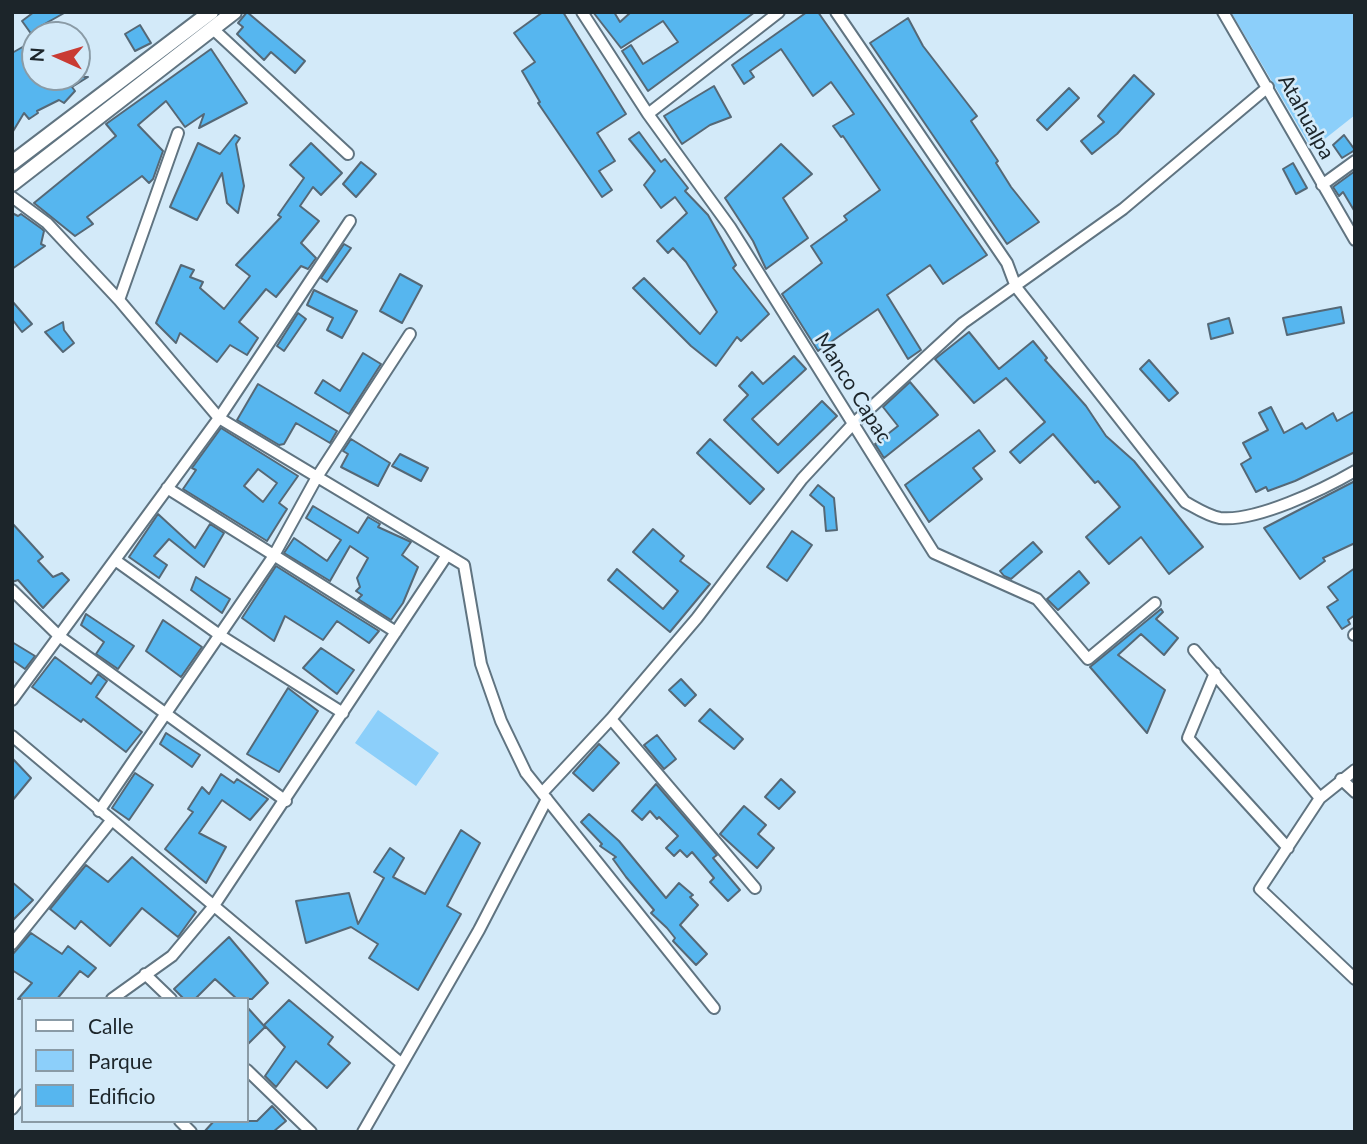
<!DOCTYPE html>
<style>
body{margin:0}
#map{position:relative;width:1367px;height:1144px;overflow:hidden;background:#d3eaf9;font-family:Lato,sans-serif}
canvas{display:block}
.frame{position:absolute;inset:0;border:14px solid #1c252a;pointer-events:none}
.legend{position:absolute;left:21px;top:997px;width:228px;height:126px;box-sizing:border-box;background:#d3eaf9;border:2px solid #8a9ba6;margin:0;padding:9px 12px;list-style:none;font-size:21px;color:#1c252a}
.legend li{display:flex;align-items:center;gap:14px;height:35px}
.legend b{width:35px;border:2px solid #8a9ba6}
.north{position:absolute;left:21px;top:21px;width:70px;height:70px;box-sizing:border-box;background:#d3eaf9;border:2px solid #8a9ba6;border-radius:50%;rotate:274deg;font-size:19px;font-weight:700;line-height:28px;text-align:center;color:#1c252a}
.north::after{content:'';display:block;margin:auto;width:24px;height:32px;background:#c93b33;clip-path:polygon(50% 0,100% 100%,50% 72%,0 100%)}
</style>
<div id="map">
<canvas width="1367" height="1144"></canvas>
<div class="frame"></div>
<ul class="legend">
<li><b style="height:9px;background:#fff"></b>Calle</li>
<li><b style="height:19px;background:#8ccffa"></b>Parque</li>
<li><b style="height:19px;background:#56b6ef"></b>Edificio</li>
</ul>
<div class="north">N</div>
</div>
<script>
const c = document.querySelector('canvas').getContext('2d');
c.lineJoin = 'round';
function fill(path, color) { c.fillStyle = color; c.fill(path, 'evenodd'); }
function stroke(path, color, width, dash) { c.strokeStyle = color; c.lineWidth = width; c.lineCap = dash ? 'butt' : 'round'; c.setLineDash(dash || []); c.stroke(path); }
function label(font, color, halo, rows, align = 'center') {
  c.font = font + ' Lato,sans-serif'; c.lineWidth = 5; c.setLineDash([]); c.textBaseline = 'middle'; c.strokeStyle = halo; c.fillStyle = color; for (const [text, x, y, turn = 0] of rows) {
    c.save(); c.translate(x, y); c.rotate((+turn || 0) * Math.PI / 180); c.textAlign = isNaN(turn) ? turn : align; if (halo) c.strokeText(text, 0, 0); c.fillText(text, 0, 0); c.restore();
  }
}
fill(new Path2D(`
 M1231,12H1355V115L1312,149Z
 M378,710L439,753L416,786L355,743Z`), '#8ccffa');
const building = new Path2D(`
 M34,12H66L41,26L47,35H32L22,21Z
 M247,12L305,61L295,73L271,52L264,60L237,34L243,27L238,23Z
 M543,12H563L626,114L597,133L615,161L599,171L612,190L602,197L538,103L540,102L522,71L535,62L514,33Z
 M593,12H614L620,22L631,12H755L648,91L622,51L631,45L643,64L678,42L663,21L621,48Z
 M807,12H818L987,255L943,284L930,265L887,295L921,350L908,359L878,309L818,351L782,294L822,263L811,246L847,220L844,216L880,190L843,136L841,137L833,126L854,114L831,82L813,96L781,49L750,71L754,77L744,84L732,65Z
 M908,18L923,46L977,116L971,121L998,161L996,163L1011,187L1039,222L1007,244L870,43Z
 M140,25L151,43L135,51L125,34Z
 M35,40V77H88L72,87L75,91L64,103L59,100L37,111L38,113L29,119L24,113L12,133V53Z
 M211,49L247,103L199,128L204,114L185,127L166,101L138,125L163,151L153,179L149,183L142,176L87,217L93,224L75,236L34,203L116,136L106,124Z
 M1134,75L1154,94L1117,134L1092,154L1081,141L1104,122L1098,116Z
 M714,86L731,117L710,125L682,144L664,116Z
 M1069,88L1079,98L1047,130L1037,120Z
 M639,132L661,162L665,159L688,188L685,191L708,215L736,265L733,268L769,314L741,341L737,337L716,366L691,346L633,288L644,278L700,334L717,312L686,262L673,248L668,253L657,241L687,213L675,197L661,208L644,185L655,171L629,139Z
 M235,135L240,138L236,144L244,186L238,213L227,203L222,173L197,220L170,207L198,143L220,154Z
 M1344,135L1355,150L1342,158L1333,145Z
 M311,143L342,173L321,195L313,187L300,206L319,221L301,243L316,258L308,269L301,266L276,297L266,289L239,322L258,338L247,355L230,345L217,362L180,333L176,343L156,323L181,265L194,270L190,277L203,282L200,288L224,309L250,276L236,265L281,217L278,215L304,178L290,165Z
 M781,144L812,174L783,198L808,238L766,269L753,241L725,198Z
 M361,162L376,174L356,197L343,184Z
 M1293,163L1307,188L1296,194L1283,169Z
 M1355,171V212L1343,192L1339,196L1333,187Z
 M12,213L18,216L21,214L42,229L44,231L41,244L45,246L12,269Z
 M344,244L351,248L327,282L321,278Z
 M400,274L422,286L402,323L380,311Z
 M314,290L357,311L342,338L327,330L333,318L307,305Z
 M12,301L32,324L22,332L12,319Z
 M1341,307L1344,323L1287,335L1283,318Z
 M298,313L306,319L284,351L277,346Z
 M1229,318L1233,333L1211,339L1208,324Z
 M63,322L64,330L74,343L63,352L45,332Z
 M969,332L999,369L1033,341L1047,358L1045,360L1086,406L1106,436L1134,461L1203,547L1169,574L1141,537L1109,564L1086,537L1120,507L1098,481L1095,483L1053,434L1020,463L1010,452L1045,422L1006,378L974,403L935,359Z
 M363,353L381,364L349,414L315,393L323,380L340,391Z
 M794,356L806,369L752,419L778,445L822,401L837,416L778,473L724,420L748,395L739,386L752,372L763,384Z
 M1149,360L1178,393L1169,401L1140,369Z
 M910,382L938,415L884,458L875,444L898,426L883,407Z
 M258,384L337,431L330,443L296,423L284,444L279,445L237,420Z
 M1271,407L1284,433L1302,423L1306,429L1333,413L1337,421L1355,411V452L1295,481L1268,491L1266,487L1256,492L1241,464L1251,458L1243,443L1268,430L1259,413Z
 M221,428L298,476L279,503L287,509L267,541L183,489L196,470L192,468ZM258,469L277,483L263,502L244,486Z
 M979,430L995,451L973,468L982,479L929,522L905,485Z
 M351,439L390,463L378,486L341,467L348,454L343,451Z
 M710,439L764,489L750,504L697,453Z
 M400,454L428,468L421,481L392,466Z
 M1355,481V543L1323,558L1325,561L1300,579L1264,528Z
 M818,485L834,498L837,530L826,531L824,507L810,495Z
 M313,506L358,533L368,517L380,524L378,527L411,542L402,555L418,567L403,603L391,620L358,599L362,595L356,591L360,587L357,578L368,558L350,546L330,581L284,553L294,538L327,561L341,540L306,518Z
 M158,514L195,548L210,524L224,533L204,567L169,539L154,556L167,565L159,578L129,557Z
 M12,523L43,557L38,561L53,577L62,573L69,580L43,608L18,580L12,582Z
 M653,529L684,556L680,561L710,584L670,632L608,580L617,569L663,609L678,591L633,552Z
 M792,531L812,545L787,581L767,567Z
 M1033,542L1042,552L1011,579L1004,576L1000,571Z
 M276,566L347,611L379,631L369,643L337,621L323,640L285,616L274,641L242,618Z
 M1355,568V615L1348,620L1350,624L1342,629L1327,607L1338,600L1328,587Z
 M1079,571L1089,583L1058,610L1047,599Z
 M196,577L230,599L222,613L191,590Z
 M1161,609L1163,612L1156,619L1178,638L1164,655L1141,634L1118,655L1165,690L1147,733L1090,667Z
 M86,614L134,646L118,669L96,654L104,642L81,625Z
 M163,620L202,647L181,677L146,651Z
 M12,642L35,656L25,669L12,660Z
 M321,648L354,670L337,694L303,668Z
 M55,657L91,684L98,674L107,681L96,697L142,732L126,752L83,719L81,722L32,687Z
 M681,679L696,695L685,706L669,690Z
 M288,688L318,711L279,772L247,754Z
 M710,709L743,739L734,749L699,721Z
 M166,733L200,755L192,767L160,744Z
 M657,735L676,759L664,769L644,745Z
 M599,744L619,763L593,791L573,773Z
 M12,758L31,778L12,801Z
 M135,773L153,785L129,820L112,808Z
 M221,774L234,783L237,779L268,799L250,820L222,800L199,833L226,847L206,883L165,849L193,812L188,809L202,787L209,794Z
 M781,779L795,792L779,809L765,797Z
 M656,784L717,855L713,858L740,890L728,901L710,882L714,878L692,852L687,857L680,850L674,856L666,848L678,836L659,817L657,819L650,811L642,820L632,811Z
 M744,806L766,825L758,834L774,848L757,868L720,834Z
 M589,814L619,841L666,898L679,883L693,895L690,897L698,905L680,925L707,954L696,965L673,941L675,938L667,928L651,913L654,910L626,877L613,859L616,857L600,846L602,844L581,822Z
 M461,830L480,843L447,906L461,914L418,990L369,958L378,944L351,927L306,943L296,901L349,893L358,924L384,878L374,872L390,848L404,858L393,877L425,894Z
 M132,857L196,912L178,937L142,908L110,946L81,921L75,929L50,909L86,865L108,882Z
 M12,882L33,900L12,921Z
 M31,933L62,954L68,946L96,968L88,977L80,971L57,999H18L32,983L12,970V955Z
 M229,937L268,983L252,999H237L215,979L195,999H184L174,989Z
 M289,1000L333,1037L328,1044L350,1063L327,1088L296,1061L276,1087L265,1076L285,1047L264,1025Z
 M247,1007L265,1027L247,1045Z
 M272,1106L286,1121L273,1132H204L214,1121H257Z`);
fill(building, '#56b6ef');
stroke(building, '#556876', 2);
const street = new Path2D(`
 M582,12L648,114L730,227L934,553L1037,599L1088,659L1155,603
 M836,12L1007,263L1016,287L1185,502C1196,508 1208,516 1220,518C1256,522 1324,489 1355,471
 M1223,12L1355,240
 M213,29L348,154
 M648,114L779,12
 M1322,185L1355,161
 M12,197L47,223L119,300L219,418L464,565L481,664L501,721L526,773L714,1008
 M119,300L178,133
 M167,488L396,632
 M115,560L221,636L343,713
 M12,590L59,636L286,801
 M1354,635L1355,634
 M1194,650L1320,798
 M1215,673L1188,738L1288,848
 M12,700L219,418L350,221
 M611,719L755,888
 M12,736L402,1064
 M1355,770L1320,798L1260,889L1355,979
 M1341,779L1355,792
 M542,793L611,719L697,618L802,479L853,424L963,323L1123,209L1268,87
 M99,811L273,557L317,477L410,334
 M12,944L111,821
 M145,974L171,999
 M112,999L172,956L213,907L447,555
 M247,1070L311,1132
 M12,1109L23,1095
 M180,1121L191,1132
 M363,1132L479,930L547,799`);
const secondary = new Path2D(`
 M12,163L211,12
 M12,184L234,12`);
stroke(street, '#607481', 14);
stroke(secondary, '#607481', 18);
stroke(street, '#fff', 10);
stroke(secondary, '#fff', 14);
label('21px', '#1c252a', '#d3eaf9', [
 ["Atahualpa",1306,117,61],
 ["Manco Capac",853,388,58]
]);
</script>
